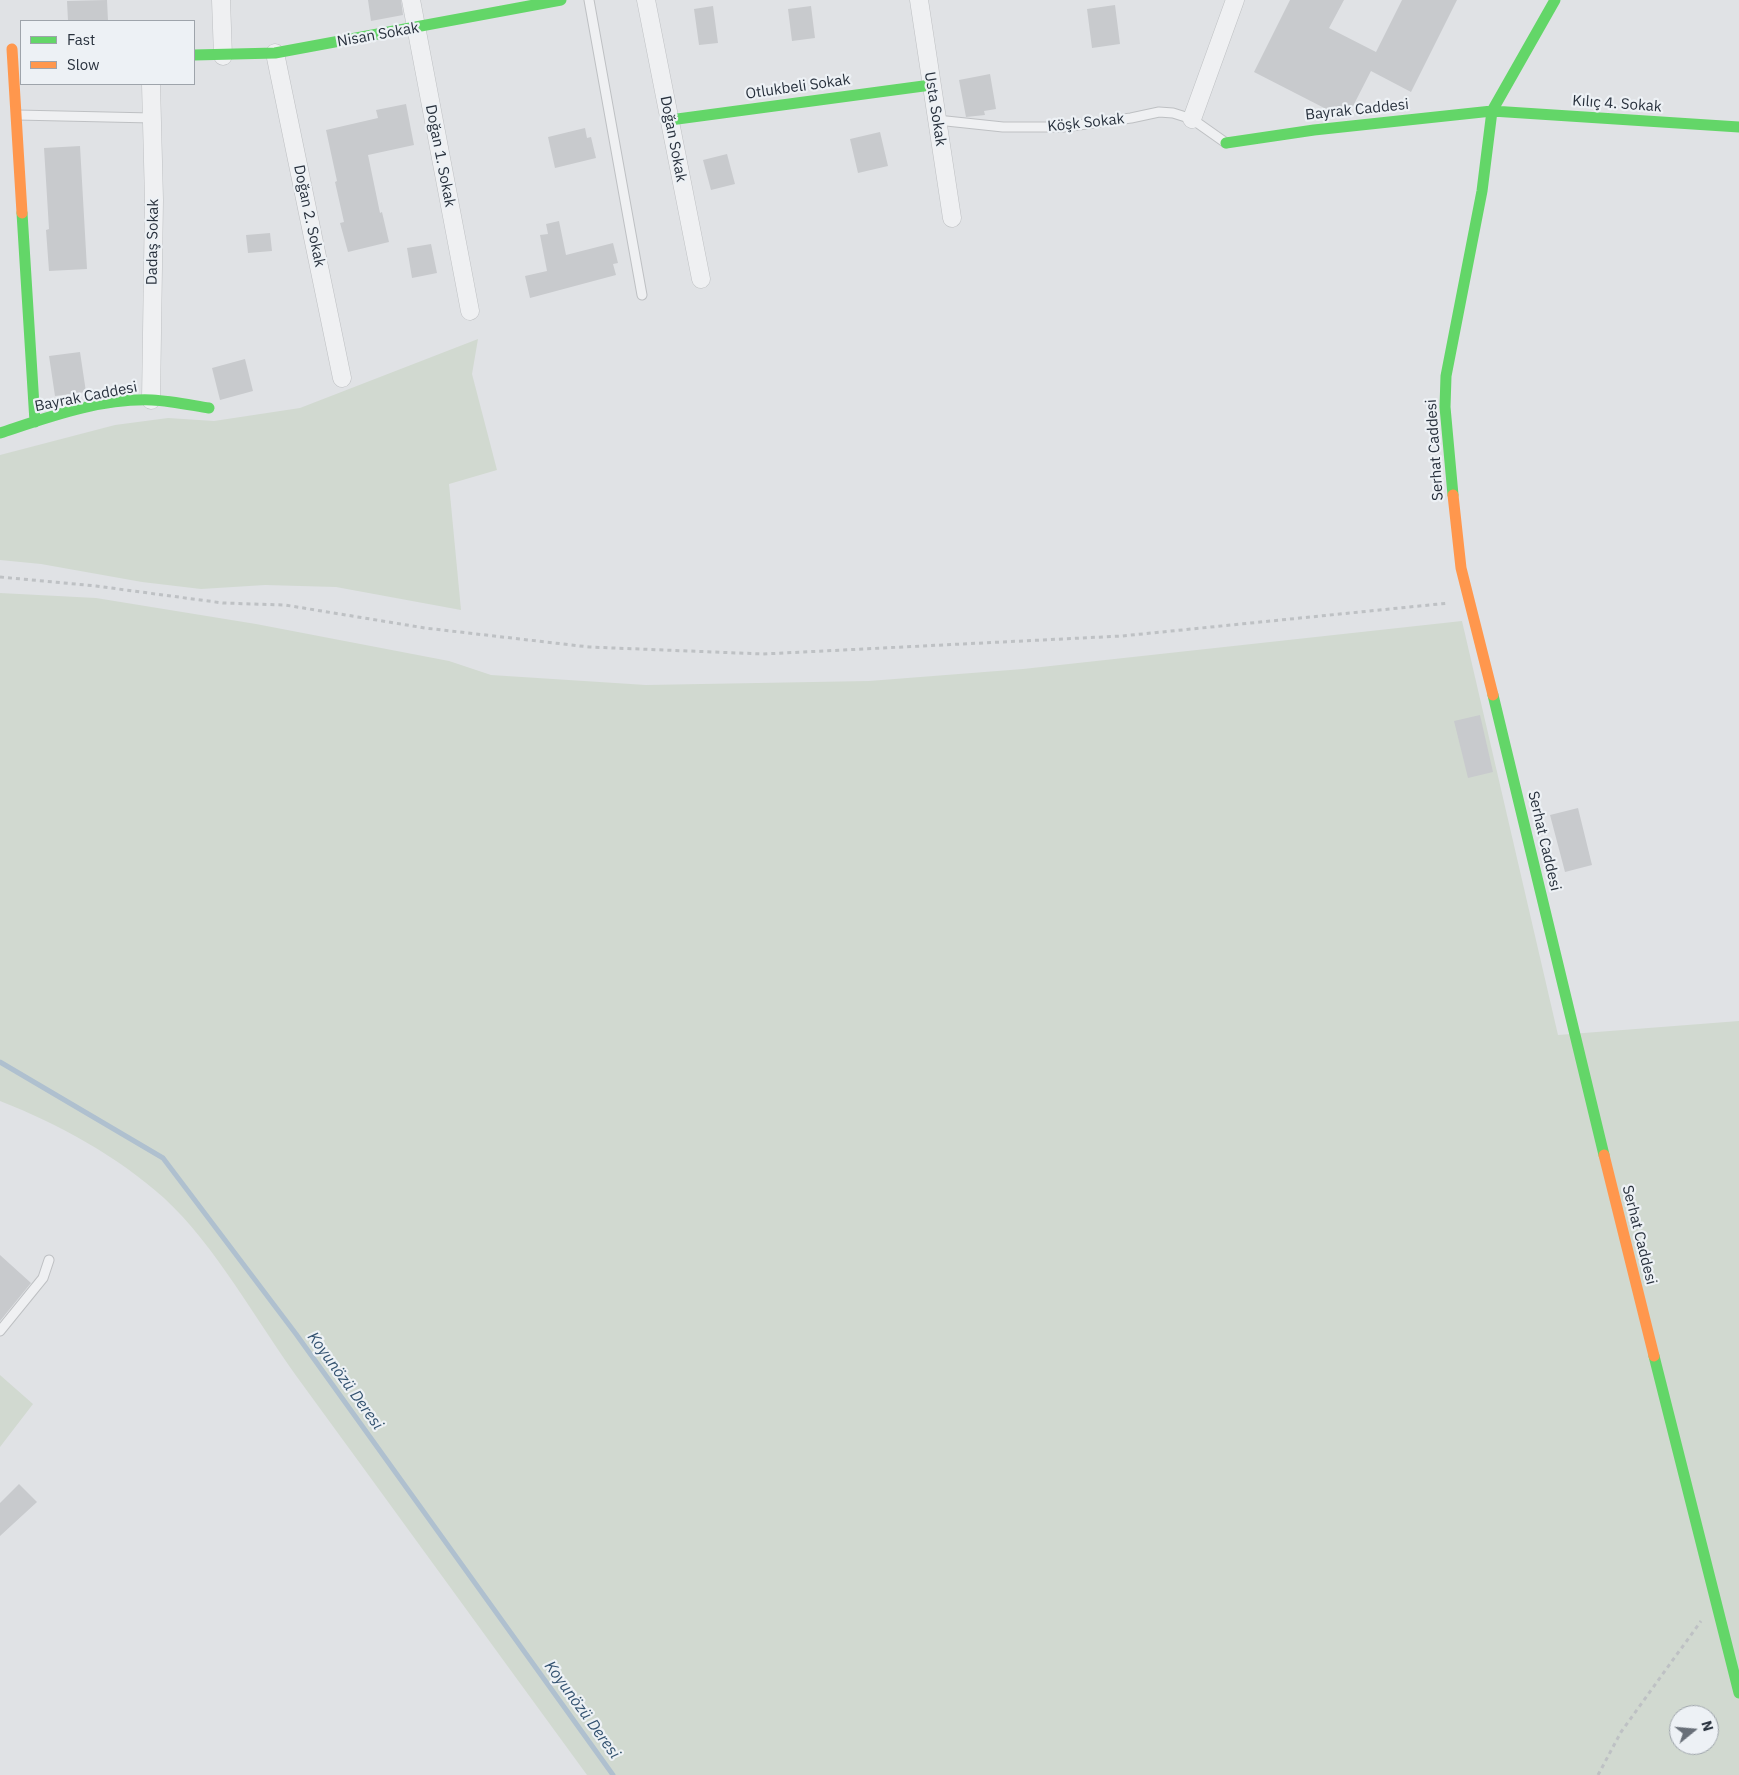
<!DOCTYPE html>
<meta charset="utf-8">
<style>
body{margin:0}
#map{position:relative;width:1739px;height:1775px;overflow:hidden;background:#e0e2e5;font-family:"IBM Plex Sans",sans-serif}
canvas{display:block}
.legend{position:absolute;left:20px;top:20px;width:175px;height:65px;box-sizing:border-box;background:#edf1f5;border:1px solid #9ea4ab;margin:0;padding:6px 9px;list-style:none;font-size:15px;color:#28313d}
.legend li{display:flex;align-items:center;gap:10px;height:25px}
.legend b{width:25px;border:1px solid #9ea4ab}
.north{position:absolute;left:1669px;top:1705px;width:50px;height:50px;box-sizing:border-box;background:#edf1f5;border:1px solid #9ea4ab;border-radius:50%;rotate:73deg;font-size:14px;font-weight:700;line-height:20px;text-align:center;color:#28313d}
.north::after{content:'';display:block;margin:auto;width:18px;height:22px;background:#686f78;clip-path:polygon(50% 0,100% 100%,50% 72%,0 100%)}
</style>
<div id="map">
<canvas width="1739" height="1775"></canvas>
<ul class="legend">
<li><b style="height:6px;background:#63d668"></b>Fast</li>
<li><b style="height:6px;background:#ff974d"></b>Slow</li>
</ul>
<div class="north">N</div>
</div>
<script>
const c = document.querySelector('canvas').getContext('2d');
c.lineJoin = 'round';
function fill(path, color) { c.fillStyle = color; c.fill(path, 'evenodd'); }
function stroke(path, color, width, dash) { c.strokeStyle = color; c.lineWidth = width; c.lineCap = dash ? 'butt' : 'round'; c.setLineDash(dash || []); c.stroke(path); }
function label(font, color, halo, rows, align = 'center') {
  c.font = font + ' "IBM Plex Sans",sans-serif'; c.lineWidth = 4.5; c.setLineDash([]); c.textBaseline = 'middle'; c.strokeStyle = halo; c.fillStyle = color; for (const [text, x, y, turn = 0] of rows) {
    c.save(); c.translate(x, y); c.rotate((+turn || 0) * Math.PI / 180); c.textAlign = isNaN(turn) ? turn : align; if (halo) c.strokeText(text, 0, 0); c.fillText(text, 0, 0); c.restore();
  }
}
fill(new Path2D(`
 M478,339L472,374L497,470L449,484L461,610L336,587L265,585L201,589L142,582L41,564L0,560V455L115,425L168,418L214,421L300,408Z
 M0,593L96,598L256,624L449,661L491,675L646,685L869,681L1023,669L1462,621L1558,1035L1739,1021V1775H587C490,1642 394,1510 297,1377C256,1320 215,1245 164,1198C117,1156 59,1124 0,1101ZM1679,1715H1709V1745H1679Z
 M0,1375L33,1404L0,1447Z`), '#d1d9d0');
stroke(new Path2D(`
 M0,1062L163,1158L296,1334L613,1775`), '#afc0cf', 5);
fill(new Path2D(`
 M107,0L108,21H68L67,1Z
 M368,0H401L403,15L371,21Z
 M1290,0H1344L1329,28L1376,52L1402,0H1457L1411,92L1371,71L1350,112L1336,114L1254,72Z
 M1115,5L1120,44L1092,48L1087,9Z
 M713,6L718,43L699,45L694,9Z
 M811,6L815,38L792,41L788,9Z
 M990,74L996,109L984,111L985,115L966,117L959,80Z
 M406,104L414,145L368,155L380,213L382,212L389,242L348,252L340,223L344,222L335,182L337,181L326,130L378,118L376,110Z
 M585,128L587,138L591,137L596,158L555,168L548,137Z
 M880,132L888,166L858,173L850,139Z
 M80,146L87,269L49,271L46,230L49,229L44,148Z
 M727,154L735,184L711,190L703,160Z
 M559,221L566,255L613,243L618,263L613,264L616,275L530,298L525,276L547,271L540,235L548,234L546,224Z
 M270,233L272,251L248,253L246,235Z
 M431,244L437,273L412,278L407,248Z
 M80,352L86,392L55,396L49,356Z
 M245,359L253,391L220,400L212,368Z
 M1480,715L1493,772L1468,778L1454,721Z
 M1578,808L1592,865L1565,872L1550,815Z
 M0,1255L31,1283L0,1321Z
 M19,1484L37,1502L0,1536V1503Z`), '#c8cacd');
const lane = new Path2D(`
 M589,0L642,295
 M17,115L152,118
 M937,120L1003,127H1064L1131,118L1159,112L1173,113L1192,119L1226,143
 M0,1331L43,1278L49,1260`);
const street = new Path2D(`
 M221,0L223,56
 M411,0L470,311
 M646,0L701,279
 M919,0L952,218
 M275,53L342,378
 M1192,119L1235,0
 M151,400L154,200L151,84`);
stroke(lane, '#bec0c3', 11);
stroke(street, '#bec0c3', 19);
stroke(new Path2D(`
 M0,577L96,586L223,603L285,605L425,628L589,647L763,654L1122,636L1449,603
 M1598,1775L1621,1732L1701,1621`), '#bec1c4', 3, [4, 4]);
stroke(lane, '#eff0f2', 9);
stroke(street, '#eff0f2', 18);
stroke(new Path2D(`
 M194,55L275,53L561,0
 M670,120L931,85
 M1226,143L1314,130L1492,111L1739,127
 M22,213L35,422
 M0,433C49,417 100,398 152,400C171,401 190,405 209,408
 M1453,495L1445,407L1446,376L1482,191L1492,111L1555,0
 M1493,695L1604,1155
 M1654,1356L1739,1693`), '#63d668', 11);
stroke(new Path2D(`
 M12,49L22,213
 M1453,495L1461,568L1493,695
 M1604,1155L1654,1356`), '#ff974d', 11);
label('15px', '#28313d', '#edf1f5', [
 ["Nisan Sokak",378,35,-10],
 ["Otlukbeli Sokak",798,87,-8],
 ["Kılıç 4. Sokak",1617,104,4],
 ["Usta Sokak",935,109,81],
 ["Bayrak Caddesi",1357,110,-6],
 ["Köşk Sokak",1086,123,-6],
 ["Doğan Sokak",673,139,79],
 ["Doğan 1. Sokak",440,156,79],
 ["Doğan 2. Sokak",309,216,78],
 ["Dadaş Sokak",153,242,-89],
 ["Bayrak Caddesi",86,397,-11],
 ["Serhat Caddesi",1435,450,-94],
 ["Serhat Caddesi",1544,841,77],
 ["Serhat Caddesi",1639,1235,76]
]);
label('italic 16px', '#335270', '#edf1f5', [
 ["Koyunözü Deresi",345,1381,54],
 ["Koyunözü Deresi",582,1710,54]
]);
</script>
